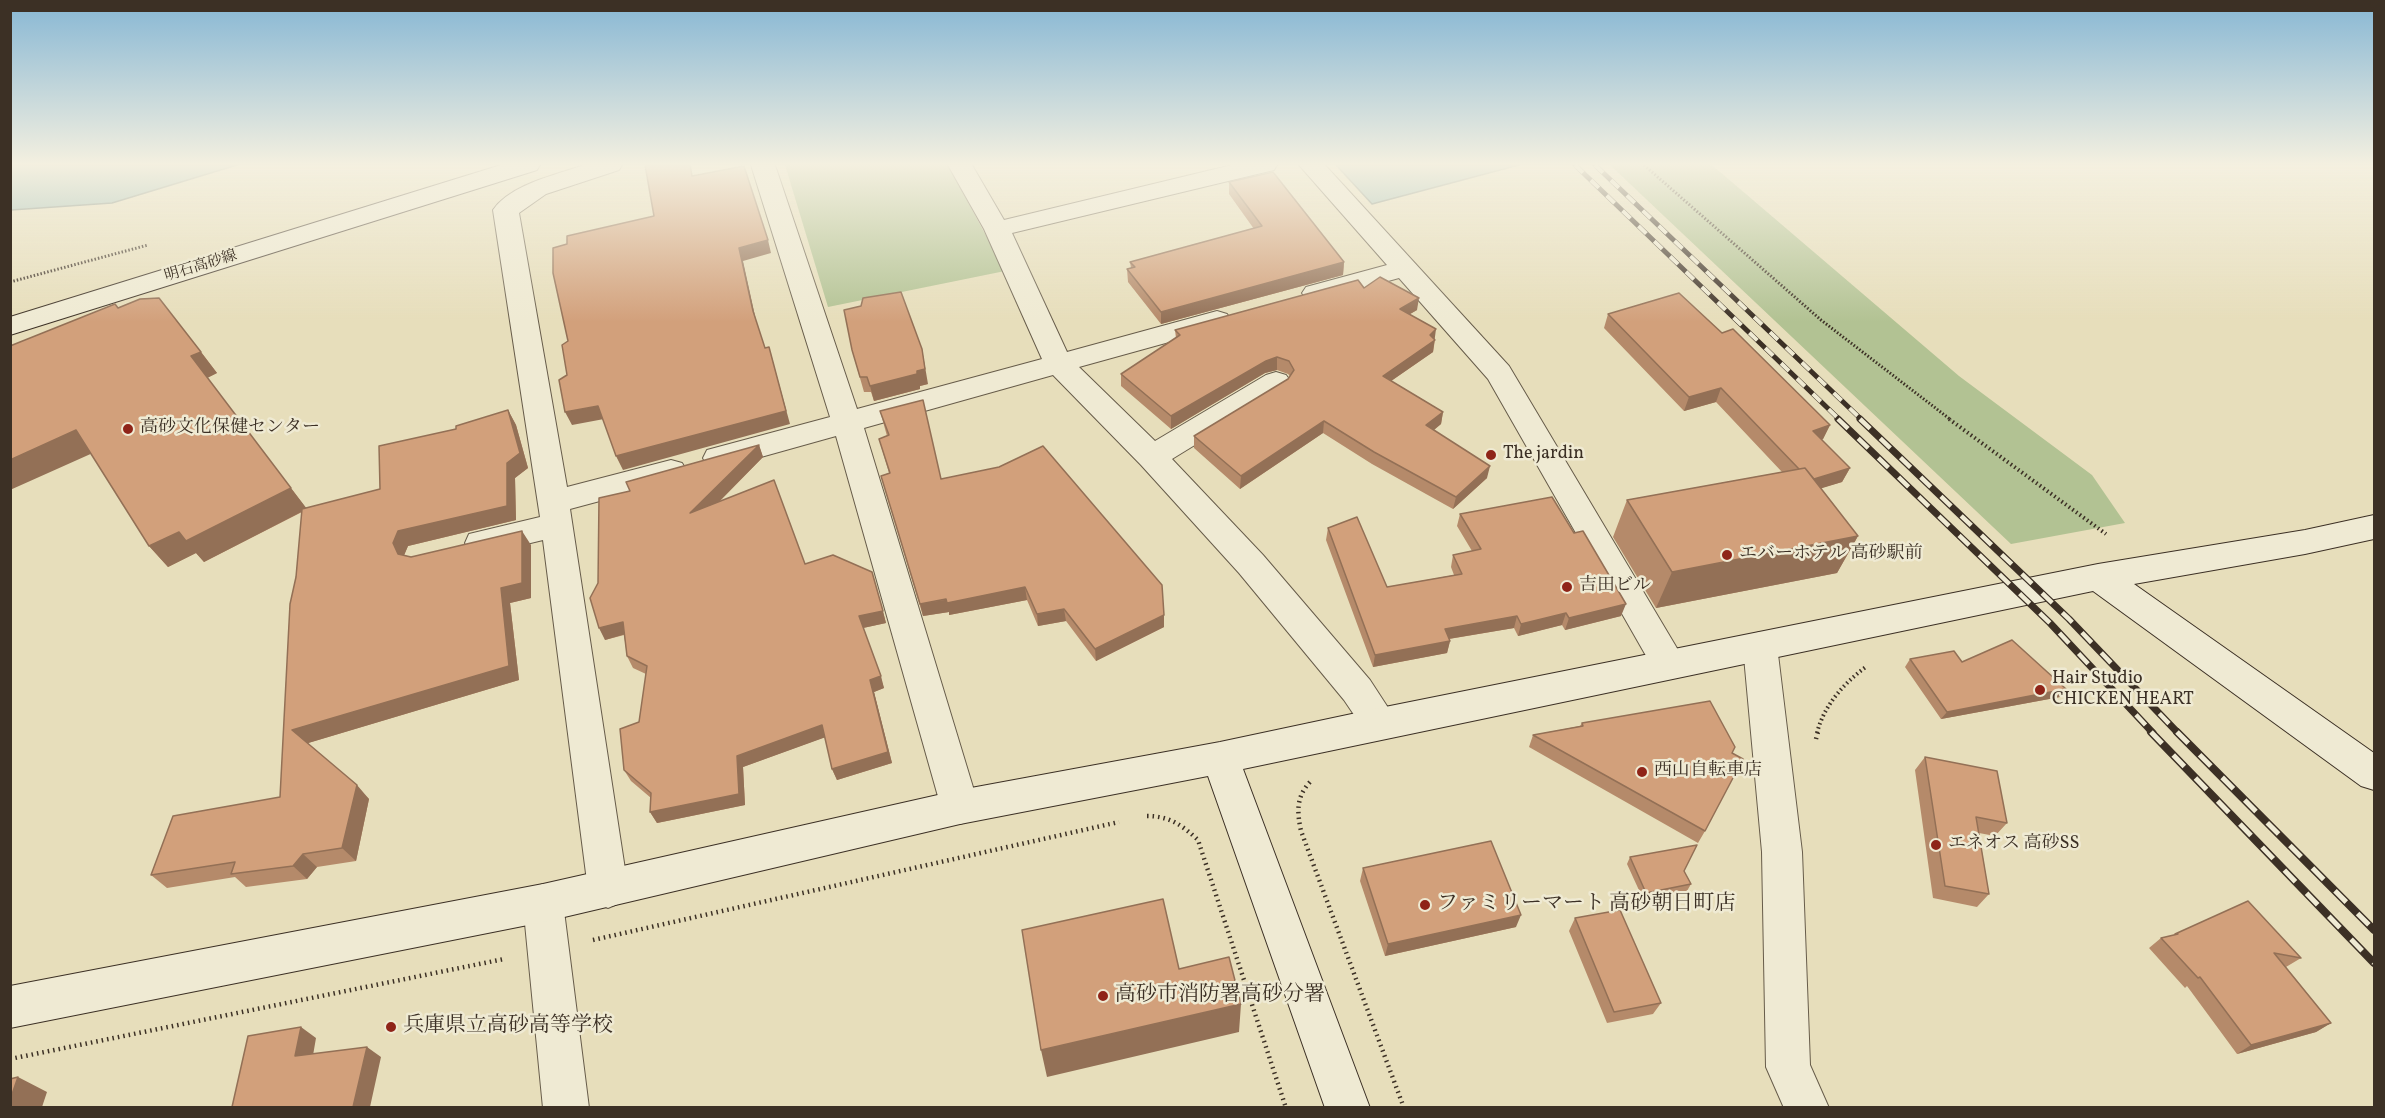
<!DOCTYPE html>
<meta charset="utf-8">
<style>
body{margin:0}
#map{position:relative;width:2385px;height:1118px;overflow:hidden;background:#e7debb;font-family:Vollkorn,serif}
canvas{display:block}
.frame{position:absolute;inset:0;border:12px solid #3c3025;pointer-events:none}
</style>
<div id="map">
<canvas width="2385" height="1118"></canvas>
<div class="frame"></div>
</div>
<script>
const c = document.querySelector('canvas').getContext('2d');
c.lineJoin = 'round';
function fill(path, color) { c.fillStyle = color; c.fill(path, 'evenodd'); }
function stroke(path, color, width, dash) { c.strokeStyle = color; c.lineWidth = width; c.lineCap = dash ? 'butt' : 'round'; c.setLineDash(dash || []); c.stroke(path); }
function label(font, color, halo, rows, align = 'center') {
  c.font = font + ' Vollkorn,"Noto Serif JP",serif'; c.lineWidth = 5; c.setLineDash([]); c.textBaseline = 'middle'; c.strokeStyle = halo; c.fillStyle = color; for (const [text, x, y, turn = 0] of rows) {
    c.save(); c.translate(x, y); c.rotate((+turn || 0) * Math.PI / 180); c.textAlign = isNaN(turn) ? turn : align; if (halo) c.strokeText(text, 0, 0); c.fillText(text, 0, 0); c.restore();
  }
}
fill(new Path2D(`
 M785,165H948L1005,271L828,307Z
 M1610,165H1712L1959,376L2092,475L2125,523L2011,544Z`), '#b2c293');
const water = new Path2D(`
 M11,165H237L112,203L11,210Z
 M1336,165H1519L1372,204Z`);
fill(water, '#97bbb5');
stroke(water, '#73837b', 1.5);
const street = new Path2D(`
 M584,165H622L619,170L546,194L519,213L567,487L671,460L682,463L687,471L682,479L570,509L628,889L622,902L608,908L594,902L588,889L543,540L481,555L469,552L465,543L469,534L540,517L493,210C511,184 556,175 584,165Z
 M751,165H775L857,409L1042,359L984,229L948,165H972L1004,220L1232,165H1277L1274,170L1012,233L1067,352L1217,311L1227,314L1231,320L1227,326L1079,367L1155,441L1266,375L1276,372L1286,375L1291,382L1286,389L1172,459L1263,555L1370,680L1398,723L1393,734L1380,738L1367,734L1344,700L1239,573L1141,465L1053,375L864,428L979,807L974,819L960,824L946,819L941,807L836,436L718,469L707,466L703,458L707,450L830,417Z
 M1299,165H1325L1509,366L1681,655L1687,665L1681,675L1669,679L1657,675L1488,379L1399,278L1316,301L1306,299L1302,293L1306,287L1387,265Z
 M1760,632L1772,636L1777,646L1802,852L1810,1065L1829,1108H1784L1766,1067L1762,852L1743,646L1748,636Z
 M543,884L557,890L563,903L589,1108H543L523,903L529,890Z`);
const secondary = new Path2D(`
 M501,165H540L537,170L10,335V317Z
 M2374,515V539L2305,554L2134,584L2374,753V790L2361,786L2093,591L1243,769L1370,1108H1325L1208,776L960,824L543,922L10,1028V986L543,884L960,790L1220,742L1380,708L2098,564L2305,530Z`);
stroke(street, '#675c4a', 2);
stroke(secondary, '#3c3025', 2);
stroke(new Path2D(`
 M1644,165L1821,320L1951,420
 M10,282L148,245`), '#3c3025', 3, [1.5, 2]);
stroke(new Path2D(`
 M1949,419L2106,534
 M1817,733C1824,705 1844,683 1867,666`), '#3c3025', 4, [1.5, 3]);
stroke(new Path2D(`
 M1816,739L1818,732
 M1310,782C1296,797 1297,812 1301,831L1404,1108
 M1147,816C1169,816 1182,825 1198,840L1286,1108
 M593,940L1119,822
 M10,1059L504,959`), '#3c3025', 4.5, [1.5, 4]);
fill(street, '#efead3');
fill(secondary, '#efead3');
const railFar2 = new Path2D(`
 M1575,165L1840,420
 M1595,165L1862,420`);
const railFar1 = new Path2D(`
 M1838,419L2050,623L2153,733
 M1860,419L2069,619L2178,733`);
const rail = new Path2D(`
 M2151,732L2374,963
 M2177,732L2374,930`);
stroke(railFar2, '#3c3025', 5);
stroke(railFar1, '#3c3025', 7);
stroke(rail, '#3c3025', 8);
stroke(railFar2, '#efead3', 4, [11]);
stroke(railFar1, '#efead3', 4.5, [14]);
stroke(rail, '#efead3', 5, [16]);
fill(new Path2D(`
 M1229,182L1344,262L1343,275L1161,324L1128,282L1127,269L1131,268L1130,262L1254,229L1229,194Z
 M1364,288L1417,310L1410,314L1435,340L1433,352L1391,381L1443,412L1441,424L1434,430L1487,478L1453,509L1372,464L1323,433L1240,489L1194,448V436L1288,379L1290,376L1288,374L1277,370L1265,373L1171,429L1121,386V374L1176,338L1175,330Z
 M119,308L201,352L217,373L207,378L306,508L380,489L456,429L508,410L516,425L528,468L515,478L516,520L408,546L404,555L411,557L531,545V598L510,603L519,680L308,743L369,799L356,861L317,867L307,879L246,887L235,877L167,888L151,875L280,797L296,577L302,512L204,562L196,553L168,567L149,546Z
 M1608,314L1722,333L1830,425L1823,439L1822,440L1850,468L1842,482L1821,488L1858,536L1837,573L1656,608L1613,537L1627,500L1782,472L1716,402L1684,411L1604,328Z
 M852,350L928,384L920,386V389L874,401L871,392H864Z
 M880,411L941,479L1164,627L1096,661L1066,621L1038,626L1027,600L949,615V612L923,616L881,476L889,473L879,439L887,436Z
 M759,445L763,457L719,502L805,564L872,572L886,623L863,628L884,688L874,692L892,763L837,780L832,769L825,737L743,767L745,805L657,823L650,812L651,798L631,781L624,770L639,722L646,674L633,668L627,656L624,635L605,640L598,583L630,491Z
 M1460,514L1621,616L1565,630L1562,625L1518,636L1514,628L1449,639L1450,641L1447,653L1373,667L1326,540L1328,528L1387,587L1454,575L1451,567L1453,555L1472,551L1457,526Z
 M1910,659L2066,689L2060,697L1941,719L1905,667Z
 M1582,723L1705,831L1698,843L1529,747L1533,735L1580,726Z
 M1925,757L2007,823L1995,836L1979,833L1989,894L1977,907L1933,898L1915,770Z
 M1630,857L1684,871L1691,884L1687,891L1643,899L1627,864Z
 M1363,868L1516,927L1385,956L1360,881Z
 M1575,918L1661,1003L1653,1014L1607,1023L1569,931Z
 M2175,934L2301,958L2286,967L2331,1023L2316,1032L2237,1054L2187,986L2185,988L2149,948L2161,938L2172,936Z`), '#b58a6a');
fill(new Path2D(`
 M768,240L771,253L743,261L757,325L753,311L739,248Z
 M1344,262L1343,275L1161,324V312Z
 M1419,298L1417,310L1398,321L1400,309Z
 M1436,329L1433,352L1381,388L1383,376Z
 M769,347L790,424L623,470L616,456Z
 M922,349L928,384L920,386V389L874,401L870,386L917,371Z
 M201,352L217,373L207,378L191,356Z
 M1277,357V370L1265,373L1171,429V416L1266,361Z
 M1721,388L1716,402L1684,411L1689,397Z
 M598,406L604,419L572,425L565,412Z
 M508,410L516,425L528,468L515,478L516,520L408,546L403,558L398,554L393,543L398,531Z
 M1443,412L1441,424L1424,438L1426,425Z
 M1324,421L1323,433L1240,489L1241,476Z
 M1830,425L1823,439L1806,445L1813,431Z
 M76,430L95,452L10,490V460Z
 M759,445L763,457L695,526L690,513Z
 M1490,466L1487,478L1453,509L1456,497Z
 M1850,468L1842,482L1803,494L1810,480Z
 M291,488L307,509L204,562L196,553L168,567L149,546L179,532Z
 M522,531L531,545V598L510,603L519,680L305,744L292,730L501,588Z
 M1858,536L1837,573L1656,608L1672,572Z
 M1025,587L1027,600L949,615V612L923,616L920,604Z
 M1626,604L1621,616L1565,630L1569,618Z
 M1064,609L1066,621L1038,626L1037,614Z
 M883,611L886,623L863,628L859,616Z
 M1566,613L1562,625L1518,636L1521,624Z
 M1164,615V627L1096,661L1095,649Z
 M1517,616L1514,628L1442,640L1445,629Z
 M623,622L629,633L605,640L599,628Z
 M1450,641L1447,653L1373,667L1375,655Z
 M881,676L884,688L874,692L892,763L837,780L832,769L870,680Z
 M2066,689L2060,697L1941,719L1947,712Z
 M822,725L826,737L743,767L745,805L657,823L650,812L737,756Z
 M357,785L369,799L356,861L342,848Z
 M303,854L317,867L307,879L293,866Z
 M1521,915L1516,927L1385,956L1388,944Z
 M1241,1004L1239,1032L1047,1077L1041,1050Z
 M2331,1023L2316,1032L2237,1054L2251,1045Z
 M301,1027L316,1038L311,1067L295,1056Z
 M367,1047L381,1057L370,1107H353Z
 M18,1077L47,1092L42,1107H10V1100Z`), '#937056');
const building = new Path2D(`
 M645,165H690L692,176L744,166L768,240L739,248L753,311L765,348L769,347L786,411L616,456L598,406L565,412L559,380L567,375L562,345L568,341L553,273V248L567,244V236L654,216Z
 M1273,172L1344,262L1161,312L1127,269L1135,267L1130,262L1262,226L1229,182Z
 M1380,277L1419,298L1400,309L1436,329L1430,335L1435,340L1383,376L1443,412L1426,425L1490,466L1456,497L1374,452L1324,421L1241,476L1194,436L1288,379L1294,370L1289,361L1277,357L1266,361L1171,416L1121,374L1180,335L1175,330L1358,280L1364,288Z
 M901,292L922,349L925,369L917,371V374L870,386L867,377H860L852,350L844,310L861,306L863,298Z
 M1679,293L1722,333L1733,329L1830,425L1813,431L1850,468L1814,479L1805,468L1799,469L1721,388L1689,397L1608,314Z
 M159,298L201,352L191,356L291,488L186,541L179,532L149,546L76,430L10,460V346L115,304L118,308L140,299Z
 M923,400L941,479L999,467L1043,446L1162,585L1164,615L1095,649L1064,609L1037,614L1025,587L947,603L946,599L920,604L881,476L890,473L879,439L889,435L880,411Z
 M508,410L520,453L507,463V506L398,531L393,543L398,554L411,557L522,531V583L501,588L509,666L292,730L357,785L342,848L303,854L293,866L231,874L235,862L151,875L173,816L280,797L290,604L296,577L302,509L380,489L379,446L456,429V426Z
 M759,445L690,513L774,480L805,564L833,555L872,572L883,611L859,616L881,676L870,680L888,752L832,769L822,725L737,756L739,794L650,812L651,793L624,770L620,729L639,722L647,666L627,656L623,622L599,628L590,598L598,583L599,498L630,491L626,482Z
 M1805,468L1858,536L1672,572L1627,500Z
 M1552,497L1574,533L1583,531L1626,604L1569,618L1566,613L1521,624L1517,616L1445,629L1450,641L1375,655L1328,528L1357,517L1387,587L1462,574L1453,555L1481,549L1460,514Z
 M2012,640L2066,689L1947,712L1910,659L1954,651L1962,662Z
 M1710,701L1735,747L1732,753L1743,759L1705,831L1533,735L1583,726L1582,723Z
 M1925,757L1997,771L2007,823L1976,817L1989,894L1945,886Z
 M1491,841L1521,915L1388,944L1363,868Z
 M1697,845L1684,871L1691,884L1646,893L1630,857Z
 M1163,899L1179,969L1229,957L1241,1004L1041,1050L1022,930Z
 M2248,901L2301,958L2274,953L2331,1023L2251,1045L2200,977L2198,978L2161,938L2178,934H2175Z
 M1620,910L1661,1003L1614,1012L1575,918Z
 M301,1027L295,1056L367,1047L353,1107H232L248,1036Z
 M18,1077L10,1100V1079Z`);
fill(building, '#d2a07b');
stroke(building, '#937056', 1.5);
const sky = c.createLinearGradient(0, 0, 0, 322);
sky.addColorStop(0, '#87b7d4');
sky.addColorStop(0.51, '#f4f0e0');
sky.addColorStop(1, '#f4f0e000');
c.fillStyle = sky;
c.fillRect(0, 0, 2385, 322);
for (const [x, y, r, color] of [
 [128,429,6,"#8f2418"],
 [1491,455,6,"#8f2418"],
 [1727,555,6,"#8f2418"],
 [1567,587,6,"#8f2418"],
 [2040,690,6,"#8f2418"],
 [1642,772,6,"#8f2418"],
 [1936,845,6,"#8f2418"],
 [1425,905,6,"#8f2418"],
 [1103,996,6,"#8f2418"],
 [391,1027,6,"#8f2418"]
]) { const dot = new Path2D(); dot.arc(x, y, r, 0, 2 * Math.PI); c.fillStyle = color; c.fill(dot); stroke(dot, '#efead3', 2); }
label('15px', '#3c3025', '#efead3', [
 ["明石高砂線",201,267,-17]
]);
label('18px', '#3c3025', '#efead3', [
 ["高砂文化保健センター",140,429],
 ["The jardin",1503,455],
 ["エバーホテル 高砂駅前",1739,555],
 ["吉田ビル",1579,587],
 ["Hair Studio",2052,680],
 ["CHICKEN HEART",2052,701],
 ["西山自転車店",1654,772],
 ["エネオス 高砂SS",1948,845]
], 'left');
label('21px', '#3c3025', '#efead3', [
 ["ファミリーマート 高砂朝日町店",1437,905],
 ["高砂市消防署高砂分署",1115,996],
 ["兵庫県立高砂高等学校",403,1027]
], 'left');
</script>
